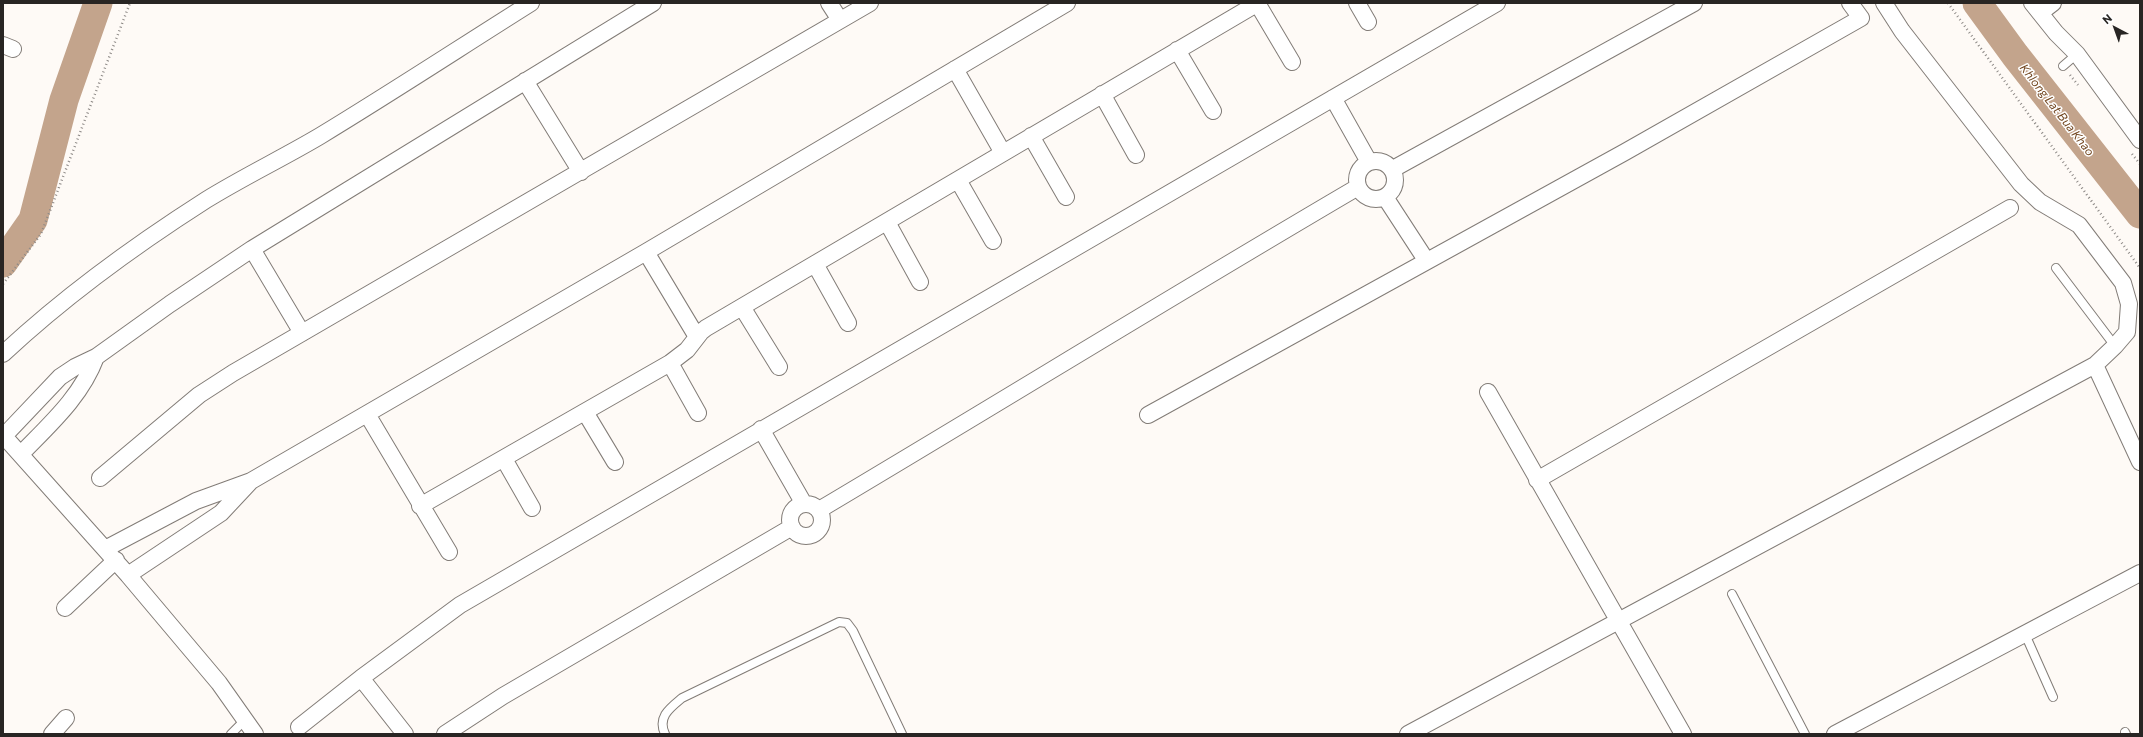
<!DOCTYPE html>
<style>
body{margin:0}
#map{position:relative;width:2143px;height:737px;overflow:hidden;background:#fefaf6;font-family:Commissioner,sans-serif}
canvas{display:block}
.frame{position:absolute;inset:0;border:4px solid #282523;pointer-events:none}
.north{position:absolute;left:2095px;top:8px;width:40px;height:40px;-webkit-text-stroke:3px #fff;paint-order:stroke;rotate:319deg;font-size:11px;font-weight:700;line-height:16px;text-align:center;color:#282523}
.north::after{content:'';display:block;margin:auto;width:14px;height:18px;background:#282523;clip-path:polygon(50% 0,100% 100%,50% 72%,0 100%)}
</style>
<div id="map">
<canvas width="2143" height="737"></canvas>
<div class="frame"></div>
<div class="north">N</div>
</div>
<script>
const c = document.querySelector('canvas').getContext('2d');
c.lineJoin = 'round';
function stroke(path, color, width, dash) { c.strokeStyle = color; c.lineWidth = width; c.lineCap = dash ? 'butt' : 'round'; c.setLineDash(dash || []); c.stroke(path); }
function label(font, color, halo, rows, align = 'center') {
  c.font = font + ' Commissioner,sans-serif'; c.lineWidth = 3; c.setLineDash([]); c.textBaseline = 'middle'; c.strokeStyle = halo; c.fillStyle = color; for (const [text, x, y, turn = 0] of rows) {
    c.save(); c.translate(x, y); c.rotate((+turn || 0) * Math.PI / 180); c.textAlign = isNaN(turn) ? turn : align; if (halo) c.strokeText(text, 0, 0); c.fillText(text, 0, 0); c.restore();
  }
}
stroke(new Path2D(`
 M1977,3L2015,55L2140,214
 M3,263L33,220L64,100L98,3`), '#c3a48c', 29);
const service = new Path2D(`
 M2063,66L2077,54
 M2056,268L2115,346
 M1732,594L1805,734
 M2025,634L2053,697
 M2125,732L2126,734
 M231,734L245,720
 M665,734C657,717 670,708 682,698L839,622L847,623L853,631L902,734`);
const minor = new Path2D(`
 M829,3L840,20
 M1257,3L1292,62
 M1357,3L1368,22
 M2032,3L2056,33L2077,54L2140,140
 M2040,13L2053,3
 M3,45L13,49
 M1177,50L1213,111
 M955,69L1003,153
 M525,81L581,172
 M1102,94L1136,155
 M1333,98L1369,162
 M1031,136L1066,197
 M1357 180a19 19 0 1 1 38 0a19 19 0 1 1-38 0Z
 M1393,169L1694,3
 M958,180L993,241
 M1385,197L1426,260
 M887,222L920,282
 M252,249L302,333
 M646,252L697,337
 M815,264L848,323
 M742,307L779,367
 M3,354C65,296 134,246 206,200C243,177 283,158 320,136C391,93 461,47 531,3
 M670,363L698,413
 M2095,365L2140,462
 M1488,392L1683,734
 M585,412L615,462
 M367,414L449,552
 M1148,415L1625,152L1861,18L1850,3
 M761,429L804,504
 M3,435L128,575L219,683L255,734
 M4,436L60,377L75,367L96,357L170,304L252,249L653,3
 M21,454C50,424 81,397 96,357
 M504,459L532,508
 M100,478L199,395L233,373L870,3
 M1537,480L2010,208
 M790 520a16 16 0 1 1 32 0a16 16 0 1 1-32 0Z
 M420,506L670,363L687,350L701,332L706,328L1258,3
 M819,510C999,403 1177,293 1358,187
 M105,549L196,501L251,481L646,252L1067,3
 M128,575L221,513L250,482
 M65,608L116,560
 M361,678L405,734
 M299,727L361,678L460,605L1497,3
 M52,734L66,718
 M445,734L503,696L792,527
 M1408,734L2095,365L2115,346L2127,332L2129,304L2123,283L2079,225L2040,202L2021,184L1902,31L1884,3
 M1835,734L2140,573`);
stroke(service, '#827c77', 10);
stroke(minor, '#827c77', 18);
stroke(new Path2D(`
 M1948,3L2140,268
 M2070,75L2078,85
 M2132,154L2140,164
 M3,284L41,234L130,3`), '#8d8986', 2.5, [1, 3]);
stroke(service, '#fff', 8);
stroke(minor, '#fff', 16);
label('italic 12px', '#724721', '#fff', [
 ["Khlong Lat Bua Khao",2057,110,52]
]);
</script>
